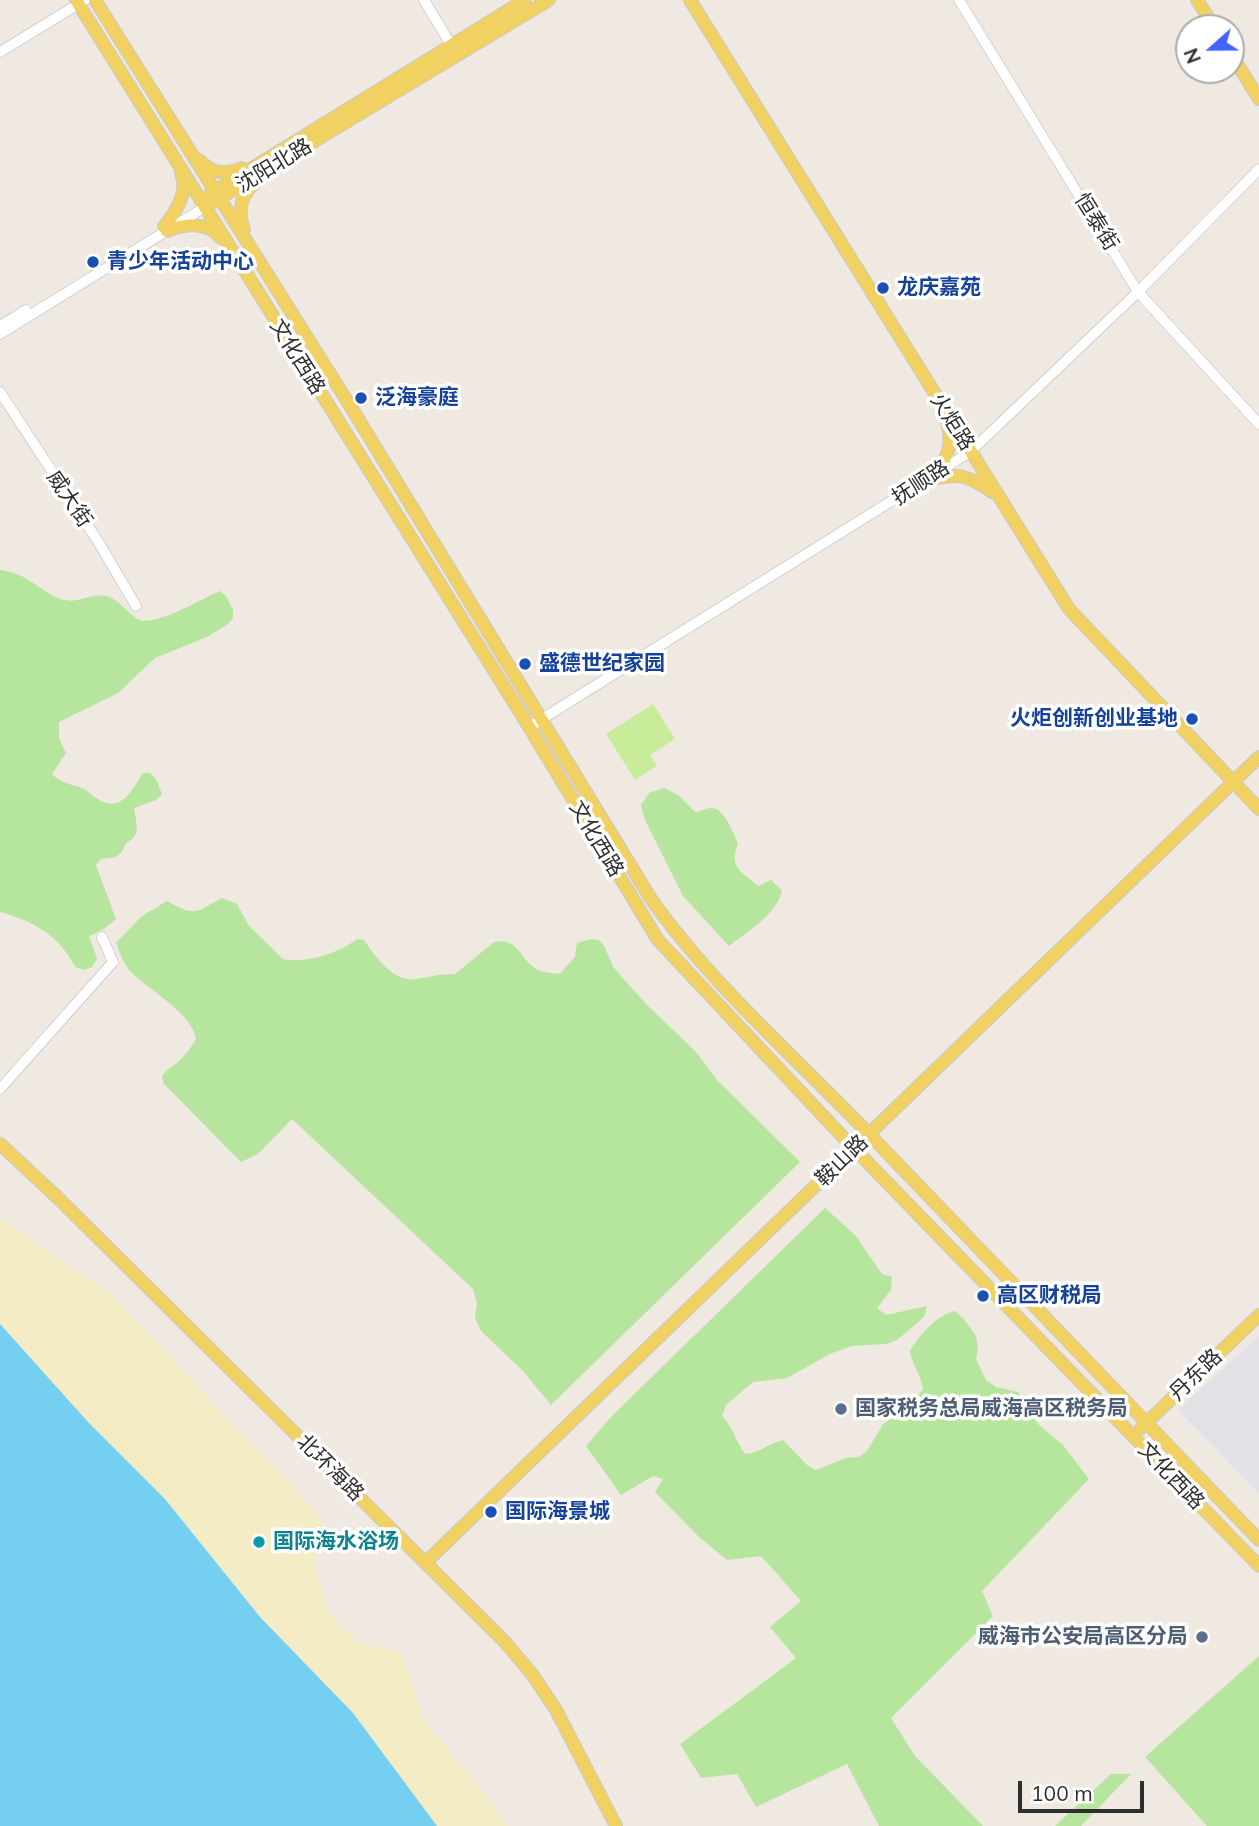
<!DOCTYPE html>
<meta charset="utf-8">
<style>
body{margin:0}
#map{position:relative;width:1259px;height:1826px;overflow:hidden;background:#efe9e1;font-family:Mulish,sans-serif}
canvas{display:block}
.north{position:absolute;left:1175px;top:14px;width:70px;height:70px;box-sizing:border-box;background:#fff;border:2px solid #ababab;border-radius:50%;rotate:249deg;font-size:19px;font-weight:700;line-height:28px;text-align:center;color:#2e2e2e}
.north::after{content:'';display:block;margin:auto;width:24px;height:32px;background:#4264fb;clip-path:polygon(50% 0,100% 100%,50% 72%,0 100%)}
.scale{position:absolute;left:1018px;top:1781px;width:126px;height:32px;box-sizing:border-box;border:4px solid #2e2e2e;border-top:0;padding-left:9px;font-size:21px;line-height:24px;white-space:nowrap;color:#2e2e2e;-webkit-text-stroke:5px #fff;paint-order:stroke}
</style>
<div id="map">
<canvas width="1259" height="1826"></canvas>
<div class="north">N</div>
<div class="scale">100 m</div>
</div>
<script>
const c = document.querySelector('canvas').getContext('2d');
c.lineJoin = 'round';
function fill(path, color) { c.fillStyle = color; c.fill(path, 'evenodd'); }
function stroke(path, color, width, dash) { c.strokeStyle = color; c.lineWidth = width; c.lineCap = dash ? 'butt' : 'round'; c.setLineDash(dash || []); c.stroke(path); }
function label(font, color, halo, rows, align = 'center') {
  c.font = font + ' Mulish,"Noto Sans SC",sans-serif'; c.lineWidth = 7; c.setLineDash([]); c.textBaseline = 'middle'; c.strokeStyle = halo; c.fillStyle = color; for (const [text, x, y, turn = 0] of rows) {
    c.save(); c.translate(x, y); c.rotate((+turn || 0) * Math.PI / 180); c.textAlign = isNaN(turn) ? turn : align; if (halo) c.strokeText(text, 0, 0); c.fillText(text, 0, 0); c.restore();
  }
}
fill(new Path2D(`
 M1259,1336V1493L1178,1410Z`), '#e3e1e8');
fill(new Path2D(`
 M0,570C29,574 34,587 58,598C77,606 88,593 105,596C121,599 126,614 140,620C156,626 204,598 220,591L226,596L233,610V618L228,624L207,637L155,658L118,693L59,722V738L66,753L52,774C60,783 71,784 82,788C88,790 91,795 96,798C121,815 132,790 143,773H150L156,779L162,794L156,800L134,808C136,823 142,836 126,843C121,857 115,858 101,859L96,865L116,919L104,929L89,936L97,959L92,967L85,970L75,967C60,936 32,920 0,912Z
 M664,788L678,795L695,812C701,812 705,808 711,808C724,807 733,833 738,843C729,868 740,870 758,886L771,880L782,891C776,915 748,931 729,946L683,896L645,820L641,805L649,793Z
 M222,898L237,904L249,926L283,959C306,964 339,953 357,939L364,940C375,956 393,983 416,979C429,977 440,974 455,974L494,942C519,937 520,961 538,970C544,973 554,973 560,974L575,957L577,943L592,939L599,940L604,946L614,968L647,1005L696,1052L718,1081L800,1162L551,1405L523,1371L481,1331L475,1318L477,1304L473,1289L292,1119L258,1154L241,1162L164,1084L162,1077C166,1068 174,1067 180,1060C186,1054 192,1047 196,1039C192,1013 150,991 132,973C124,966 120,953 116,943L142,916L167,901C196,917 194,913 222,898Z
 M825,1208L855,1235L882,1274L892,1277L891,1290L877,1308L886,1315L927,1306L924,1317L897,1340L886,1344L852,1346L830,1354L787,1378L753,1382L726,1405L722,1416C733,1427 736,1442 745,1454C760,1453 769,1443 783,1440L807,1465L816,1470L846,1458L858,1457L867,1451L883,1424L900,1412L923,1390C922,1376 912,1365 910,1351C919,1335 937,1315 955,1311L963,1318L976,1336L978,1348L976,1359L986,1380L996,1387L1018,1392L1038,1424L1063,1445L1089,1479L982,1591L993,1616L891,1718L915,1756L983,1826H879L847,1764L756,1807L737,1774L701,1778L680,1744L796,1658L770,1627L801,1601L761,1556L727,1560L699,1537L655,1492L663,1479L653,1476L621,1495L586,1446L614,1414Z
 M1259,1656V1826H1207L1145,1757Z
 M1111,1774H1131L1081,1826H1055Z`), '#b6e59e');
fill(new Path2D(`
 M0,1218L112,1295L322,1519L315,1566L329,1614L358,1643L401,1652L424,1720L497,1809L507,1826H437L353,1713L260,1617L165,1499L88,1422L0,1324Z`), '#f3ecc5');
fill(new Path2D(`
 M653,704L675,739L650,755L657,766L635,780L606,734Z`), '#c9ec9a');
fill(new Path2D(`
 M0,1324L88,1422L165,1499L260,1617L353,1713L437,1826H0Z`), '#75cff0');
const minor = new Path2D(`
 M424,0L454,50
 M959,0L1138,292L1259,424
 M0,52L85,0
 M0,326L26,310
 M0,334L205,207
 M0,392L99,543L136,606
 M529,727L970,452L1138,292L1259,169
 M0,1089L113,962L102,937`);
const major = new Path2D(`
 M76,0L523,717L658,940L842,1136L1259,1566
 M95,0L354,412L651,899C713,986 796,1058 870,1135C999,1271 1129,1406 1259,1540
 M690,0L1069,609L1259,809
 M1197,0L1215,28
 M1231,54L1259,99
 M199,160C213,174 224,175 242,168
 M210,194L525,0
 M213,202L549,0
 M164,227C176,211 189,193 181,173
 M244,230C237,210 241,194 257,181
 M167,231C185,224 207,221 221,238
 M928,480C947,458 955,449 946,419
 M928,480C958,473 967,474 992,492
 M0,1144L57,1197L504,1641L532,1674L556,1710L616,1826
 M1141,1428L1259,1315
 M425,1563L1259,757`);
stroke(minor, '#b4b7c1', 11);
stroke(major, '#c9c9c9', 14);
stroke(minor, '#fff', 10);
stroke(major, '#f2d163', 12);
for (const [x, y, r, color] of [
 [93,262,7,"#1a4fb4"],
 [883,288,7,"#1a4fb4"],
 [361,398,7,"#1a4fb4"],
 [525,664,7,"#1a4fb4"],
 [1192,719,7,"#1a4fb4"],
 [983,1296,7,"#1a4fb4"],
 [841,1409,7,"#5c6f8a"],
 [491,1512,7,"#1a4fb4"],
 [259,1542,7,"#0f9aa8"],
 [1202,1637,7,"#5c6f8a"]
]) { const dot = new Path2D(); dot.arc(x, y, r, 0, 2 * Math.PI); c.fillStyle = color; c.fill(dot); stroke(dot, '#fff', 2.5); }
label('21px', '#2e2e2e', '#fff', [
 ["沈阳北路",274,166,-31],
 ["恒泰街",1096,222,58],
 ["文化西路",297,357,58],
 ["火炬路",952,422,58],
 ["抚顺路",921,483,-33],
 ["威大街",69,499,56],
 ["文化西路",596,839,59],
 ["鞍山路",842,1161,-44],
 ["丹东路",1196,1375,-44],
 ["北环海路",330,1468,45],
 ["文化西路",1171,1476,46]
]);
label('bold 21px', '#164399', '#fff', [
 ["青少年活动中心",107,262],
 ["龙庆嘉苑",897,288],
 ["泛海豪庭",375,398],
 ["盛德世纪家园",539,664],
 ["火炬创新创业基地",1178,719,"right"],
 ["高区财税局",997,1296],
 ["国际海景城",505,1512]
], 'left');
label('bold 21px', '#4e5e75', '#fff', [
 ["国家税务总局威海高区税务局",855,1409],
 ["威海市公安局高区分局",1188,1637,"right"]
], 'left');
label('bold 21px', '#0d838f', '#fff', [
 ["国际海水浴场",273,1542]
], 'left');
</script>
